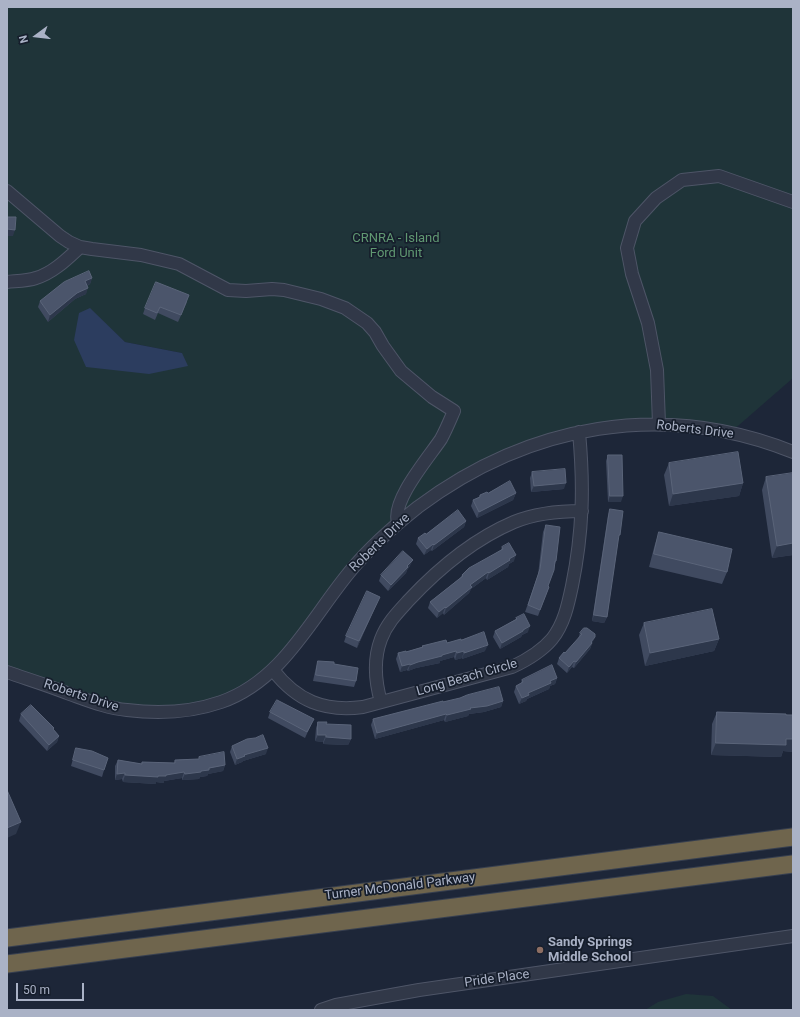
<!DOCTYPE html>
<style>
body{margin:0}
#map{position:relative;width:800px;height:1017px;overflow:hidden;background:#1d2638;font-family:Roboto,sans-serif}
canvas{display:block}
.frame{position:absolute;inset:0;border:8px solid #aab2c6;pointer-events:none}
.north{position:absolute;left:16px;top:16px;width:40px;height:40px;-webkit-text-stroke:3px #161e2c;paint-order:stroke;rotate:255deg;font-size:11px;font-weight:700;line-height:16px;text-align:center;color:#aab2c6}
.north::after{content:'';display:block;margin:auto;width:14px;height:18px;background:#aab2c6;clip-path:polygon(50% 0,100% 100%,50% 72%,0 100%)}
.scale{position:absolute;left:16px;top:983px;width:68px;height:18px;box-sizing:border-box;border:2px solid #aab2c6;border-top:0;padding-left:5px;font-size:12px;line-height:14px;white-space:nowrap;color:#aab2c6;-webkit-text-stroke:3px #161e2c;paint-order:stroke}
</style>
<div id="map">
<canvas width="800" height="1017"></canvas>
<div class="frame"></div>
<div class="north">N</div>
<div class="scale">50 m</div>
</div>
<script>
const c = document.querySelector('canvas').getContext('2d');
c.lineJoin = 'round';
function fill(path, color) { c.fillStyle = color; c.fill(path, 'evenodd'); }
function stroke(path, color, width, dash) { c.strokeStyle = color; c.lineWidth = width; c.lineCap = dash ? 'butt' : 'round'; c.setLineDash(dash || []); c.stroke(path); }
function label(font, color, halo, rows, align = 'center') {
  c.font = font + ' Roboto,sans-serif'; c.lineWidth = 3.5; c.setLineDash([]); c.textBaseline = 'middle'; c.strokeStyle = halo; c.fillStyle = color; for (const [text, x, y, turn = 0] of rows) {
    c.save(); c.translate(x, y); c.rotate((+turn || 0) * Math.PI / 180); c.textAlign = isNaN(turn) ? turn : align; if (halo) c.strokeText(text, 0, 0); c.fillText(text, 0, 0); c.restore();
  }
}
fill(new Path2D(`
 M7,7H793V378L731,432L605,426L531,446L445,488L382,537L266,676L205,706L146,714L7,674ZM90,309L125,342L182,353L74,340Z
 M686,994L713,996L732,1010H645L658,1002Z`), '#1f3439');
fill(new Path2D(`
 M90,308L125,342L182,353L188,366L149,374L86,367L74,340L79,313Z`), '#2c3d5f');
const minor = new Path2D(`
 M7,191L60,236L69,242L80,247L92,249L141,255L179,264L228,290L246,291L272,289L284,290L321,299L345,308L367,323L375,332L383,346L401,371L432,397L454,411C450,420 446,430 441,439C429,457 391,501 398,522
 M7,282C16,281 27,281 36,278C53,273 67,259 80,247
 M659,424L657,370L648,323L632,274L627,248L635,221L656,198L682,180L719,176L793,202
 M273,670C297,701 324,712 363,707L512,667C527,660 541,652 552,639C564,624 568,605 572,586C583,532 584,486 579,432
 M7,672C27,679 47,685 67,693C87,700 106,708 127,710C158,714 192,712 221,702C284,680 312,616 352,569C371,546 394,526 418,507C529,424 663,400 793,452
 M381,702C375,681 373,660 381,639C387,623 398,612 409,600C439,568 474,539 514,522C536,513 559,511 582,511
 M321,1010L336,1005L419,990L793,936`);
const highway = new Path2D(`
 M7,938L793,837
 M7,964L793,864`);
stroke(minor, '#4e5567', 14);
stroke(highway, '#384050', 19);
stroke(minor, '#313848', 12);
stroke(highway, '#6f654d', 17);
fill(new Path2D(`
 M92,278L90,284L87,286L86,294L75,299L48,322L38,307L40,301Z
 M187,302L178,322L158,313L155,320L143,314L145,308Z
 M608,455L621,502H608L606,461Z
 M669,463L743,483L739,496L669,506L664,475Z
 M532,472L564,489L531,492L530,478Z
 M766,477L793,555L772,558L762,490Z
 M488,493H516L513,500L477,518L471,506L473,500L479,497L480,495Z
 M610,509L618,540L607,617L604,623L592,621L608,515Z
 M466,521L464,527L432,551L431,550L424,555L416,544L418,538L426,534Z
 M546,525L556,561L548,586L549,587L538,616L525,612L538,575L543,532Z
 M659,532L727,572L722,584L649,567L655,544Z
 M502,547L514,561L509,564L508,567L487,580L486,578L471,589L469,593L444,615L443,613L437,618L428,608L430,602L460,578L462,575L501,550Z
 M410,566L407,570L406,573L388,591L379,581L381,575Z
 M377,603L357,648L344,642L346,636Z
 M516,618L528,632L522,635L521,637L500,649L493,637L495,631L516,619Z
 M644,623L719,639L714,651L645,666L639,635Z
 M580,633L592,643L590,649L574,668L572,667L567,673L557,664L559,658L565,653L578,639Z
 M461,640L485,651L462,659V658L455,660L454,657L440,661V663L416,668L408,671L407,670L400,672L396,659L398,653L406,652L422,647V646L447,643Z
 M318,661L334,664L356,681L354,687L313,681L316,667Z
 M557,678L555,684L550,686L549,689L527,699L526,701L519,704L514,692L516,686L521,683L522,680Z
 M503,701L501,707L484,712L469,714L468,716L445,722L444,720L375,739L371,725L373,719L443,702Z
 M270,712L311,725L305,738L268,718Z
 M717,712L793,715V752L783,751L781,757L711,755L712,724Z
 M21,714L54,730L59,736L57,742L47,751L19,721Z
 M318,722L326,724L351,739L348,745L323,744V742L315,741L316,728Z
 M232,746L266,754L243,761L242,762L235,765L230,752Z
 M76,748L104,770L102,777L71,766Z
 M199,757L225,765L223,771L208,774L207,776L200,777L199,779L182,780V778L164,781V783L156,782V784L123,782L122,779L115,780V766L118,760L141,764L142,762L174,763L175,760L199,759Z`), '#404a60');
fill(new Path2D(`
 M7,229L15,230L13,236H7Z
 M92,278L90,284L83,287L85,281Z
 M88,288L86,294L75,299L48,322L50,315L77,293Z
 M566,483L564,489L531,492L534,486Z
 M743,483L739,496L669,506L673,494Z
 M516,493L513,500L477,518L479,512Z
 M610,496H623L621,502H608Z
 M466,521L464,527L432,551L434,545Z
 M793,543V555L772,558L777,546Z
 M433,544L431,550L424,555L427,549Z
 M516,555L514,561L509,564L508,567L487,580L489,573L509,559Z
 M413,560L410,566L407,570L406,573L388,591L391,585Z
 M488,572L486,578L471,589L469,593L444,615L446,608L470,585Z
 M380,597L377,603L357,648L359,641Z
 M445,607L443,613L437,618L439,612Z
 M594,615L607,617L604,623L592,621Z
 M530,626L528,632L522,635L521,637L500,649L502,643Z
 M595,637L590,649L574,668L576,662Z
 M719,639L714,651L645,666L650,653Z
 M488,645L485,651L462,659L464,653Z
 M456,651L454,657L440,661V663L416,668L408,671L410,665L418,662Z
 M464,651L462,658L455,660L457,653Z
 M574,661L572,667L567,673L569,667Z
 M410,664L407,670L400,672L402,666Z
 M557,678L555,684L550,686L549,689L527,699L526,701L519,704L522,698L528,693L550,681Z
 M503,701L501,707L484,712L469,714L468,716L445,722L447,715L470,708Z
 M446,714L444,720L375,739L377,733Z
 M318,735H326L323,742L315,741Z
 M59,736L57,742L47,751L49,745Z
 M326,737L351,739L348,745L323,744Z
 M786,739H793V752L783,751L781,757L711,755L716,743Z
 M268,748L266,754L243,761L242,762L235,765L237,759L244,755Z
 M225,765L223,771L208,774L207,776L200,777L199,779L182,780L185,774Z
 M184,772L182,778L164,781V783L156,782V784L123,782L125,775L158,776Z
 M125,773L122,779L115,780L117,774Z
 M21,822L16,834L7,838V828Z`), '#2d374b');
const building = new Path2D(`
 M7,217H16L15,230L7,229Z
 M89,271L92,278L85,281L88,288L77,293L50,315L40,301L64,282Z
 M156,282L189,295L181,315L160,307L157,313L145,308Z
 M738,452L743,483L673,494L669,463Z
 M608,455H622L623,496H610Z
 M565,469L566,483L534,486L532,472Z
 M793,473V543L777,546L766,477Z
 M510,481L516,493L479,512L473,500L480,497V495L487,492L488,493Z
 M610,509L623,511L620,535H619L607,617L594,615Z
 M458,510L466,521L434,545L433,544L427,549L418,538L425,533L426,534Z
 M546,525L560,527L556,561H555L554,570L548,586L549,587L540,610L528,605L540,569Z
 M659,532L732,549L727,572L654,554Z
 M509,543L516,555L509,559L510,560L489,573L488,572L470,585L472,587L446,608L445,607L439,612L430,602L463,576L462,575L469,568L496,553L503,549L502,547Z
 M403,551L413,560L407,566L408,567L391,585L381,575Z
 M367,591L380,597L359,641L346,636Z
 M712,609L719,639L650,653L644,623Z
 M524,614L530,626L523,630V631L502,643L495,631L517,619L516,618Z
 M584,628H587L595,634V637L591,642L592,643L576,662L574,661L569,667L559,658L564,652L565,653L582,634L580,633Z
 M484,632L488,645L464,653V651L457,653L456,651L442,655V656L418,662L410,665V664L402,666L398,653L406,651V652L423,647L422,646L446,640L447,643L461,639V640Z
 M318,661L334,662V664L358,668L356,681L316,675Z
 M552,665L557,678L550,681L551,683L528,693L529,695L522,698L516,686L523,682L522,680Z
 M499,687L503,701L487,706L470,708L471,709L447,715L446,714L377,733L373,719L443,701V702L460,698L467,695Z
 M277,700L314,719L307,732L270,712Z
 M31,705L54,728L53,729L59,736L49,745L21,714Z
 M717,712L786,714V715H793V739H786V745L716,743Z
 M318,722H327L326,724L351,725V739L326,737V735H318Z
 M263,735L268,748L244,755L245,756L237,759L232,746L247,739L255,738Z
 M76,748L92,751L108,758L104,770L73,760Z
 M224,752L225,765L209,768V770L201,771V772L185,774L184,772L166,775V776H158V777L125,775V773L117,774L118,760L142,764V762L175,763V760L199,759V757Z
 M7,790L21,822L7,828Z`);
fill(building, '#4b556b');
stroke(building, '#5a6479', 1);
for (const [x, y, r, color] of [
 [540,950,4,"#8d6e63"]
]) { const dot = new Path2D(); dot.arc(x, y, r, 0, 2 * Math.PI); c.fillStyle = color; c.fill(dot); stroke(dot, '#161e2c', 1.5); }
label('13px', '#609872', '#161e2c', [
 ["CRNRA - Island",396,239],
 ["Ford Unit",396,254]
]);
label('13px', '#aab2c6', '#161e2c', [
 ["Roberts Drive",695,430,7],
 ["Roberts Drive",380,543,-44],
 ["Long Beach Circle",467,678,-16],
 ["Roberts Drive",81,696,18],
 ["Turner McDonald Parkway",400,887,-7],
 ["Pride Place",497,979,-8]
]);
label('bold 13px', '#aab2c6', '#161e2c', [
 ["Sandy Springs",548,943],
 ["Middle School",548,958]
], 'left');
</script>
